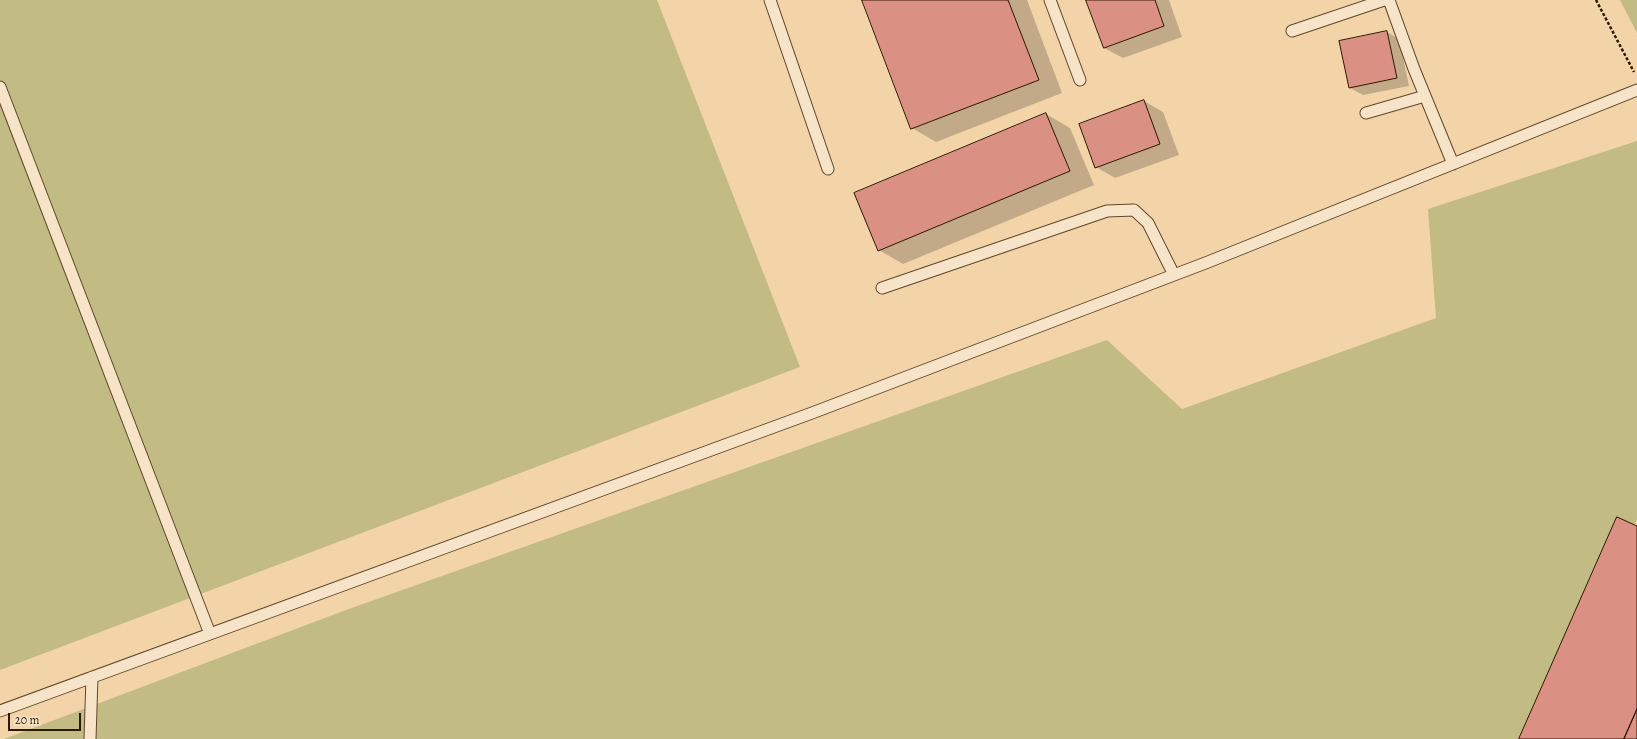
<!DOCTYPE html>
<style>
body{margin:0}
#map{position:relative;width:1637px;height:739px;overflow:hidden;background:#f3d4a9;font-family:Alegreya,serif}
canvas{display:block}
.scale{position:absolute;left:8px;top:713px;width:73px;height:18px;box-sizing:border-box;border:2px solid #2d1801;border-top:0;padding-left:5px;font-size:12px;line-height:14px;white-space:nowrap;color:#2d1801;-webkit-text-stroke:3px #f7e3c7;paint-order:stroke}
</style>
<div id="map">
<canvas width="1637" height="739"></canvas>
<div class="scale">20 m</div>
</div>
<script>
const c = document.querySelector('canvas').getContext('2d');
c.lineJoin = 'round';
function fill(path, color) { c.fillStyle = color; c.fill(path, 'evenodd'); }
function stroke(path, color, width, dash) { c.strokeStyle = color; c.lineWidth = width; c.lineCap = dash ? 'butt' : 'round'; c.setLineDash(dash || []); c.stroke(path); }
fill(new Path2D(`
 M0,0H657L800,367L0,670Z
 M1620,0H1637V33Z
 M1637,141V520L1531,739H4L346,610L1107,340L1182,409L1436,318L1428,209Z`), '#c2bb84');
fill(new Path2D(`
 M863,0H1027L1062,93L936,142L912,128Z
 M1087,0H1169L1182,37L1123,58L1104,48Z
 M1387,32L1399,39L1409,86L1363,95L1350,88Z
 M1144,101L1163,112L1179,155L1115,178L1096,167Z
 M1046,114L1070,128L1094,185L903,264L879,250Z`), '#0003');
const building = new Path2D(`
 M862,0H1008L1039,80L911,129Z
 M1086,0H1155L1164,26L1104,48Z
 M1387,31L1397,78L1349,88L1339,41Z
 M1144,100L1160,144L1095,168L1079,124Z
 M1046,113L1070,171L878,251L854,193Z
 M1617,517L1637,526V709L1624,739H1519Z
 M1637,709V739H1624Z`);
fill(building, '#da9082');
stroke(building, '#2d1801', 1);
const service = new Path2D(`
 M770,0L828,169
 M1050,0L1080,80
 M1389,0L1414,69L1453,164
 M1292,31L1384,0
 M0,87L210,634
 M1366,113L1425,96
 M882,288L1107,211L1134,210L1148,223L1174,275
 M0,711L812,413L1208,262L1637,90
 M90,739L92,677`);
stroke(service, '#5e472b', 13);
stroke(new Path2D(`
 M1596,0L1634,72`), '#2d1801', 2.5, [3, 2]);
stroke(service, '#f7e3c7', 11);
</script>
